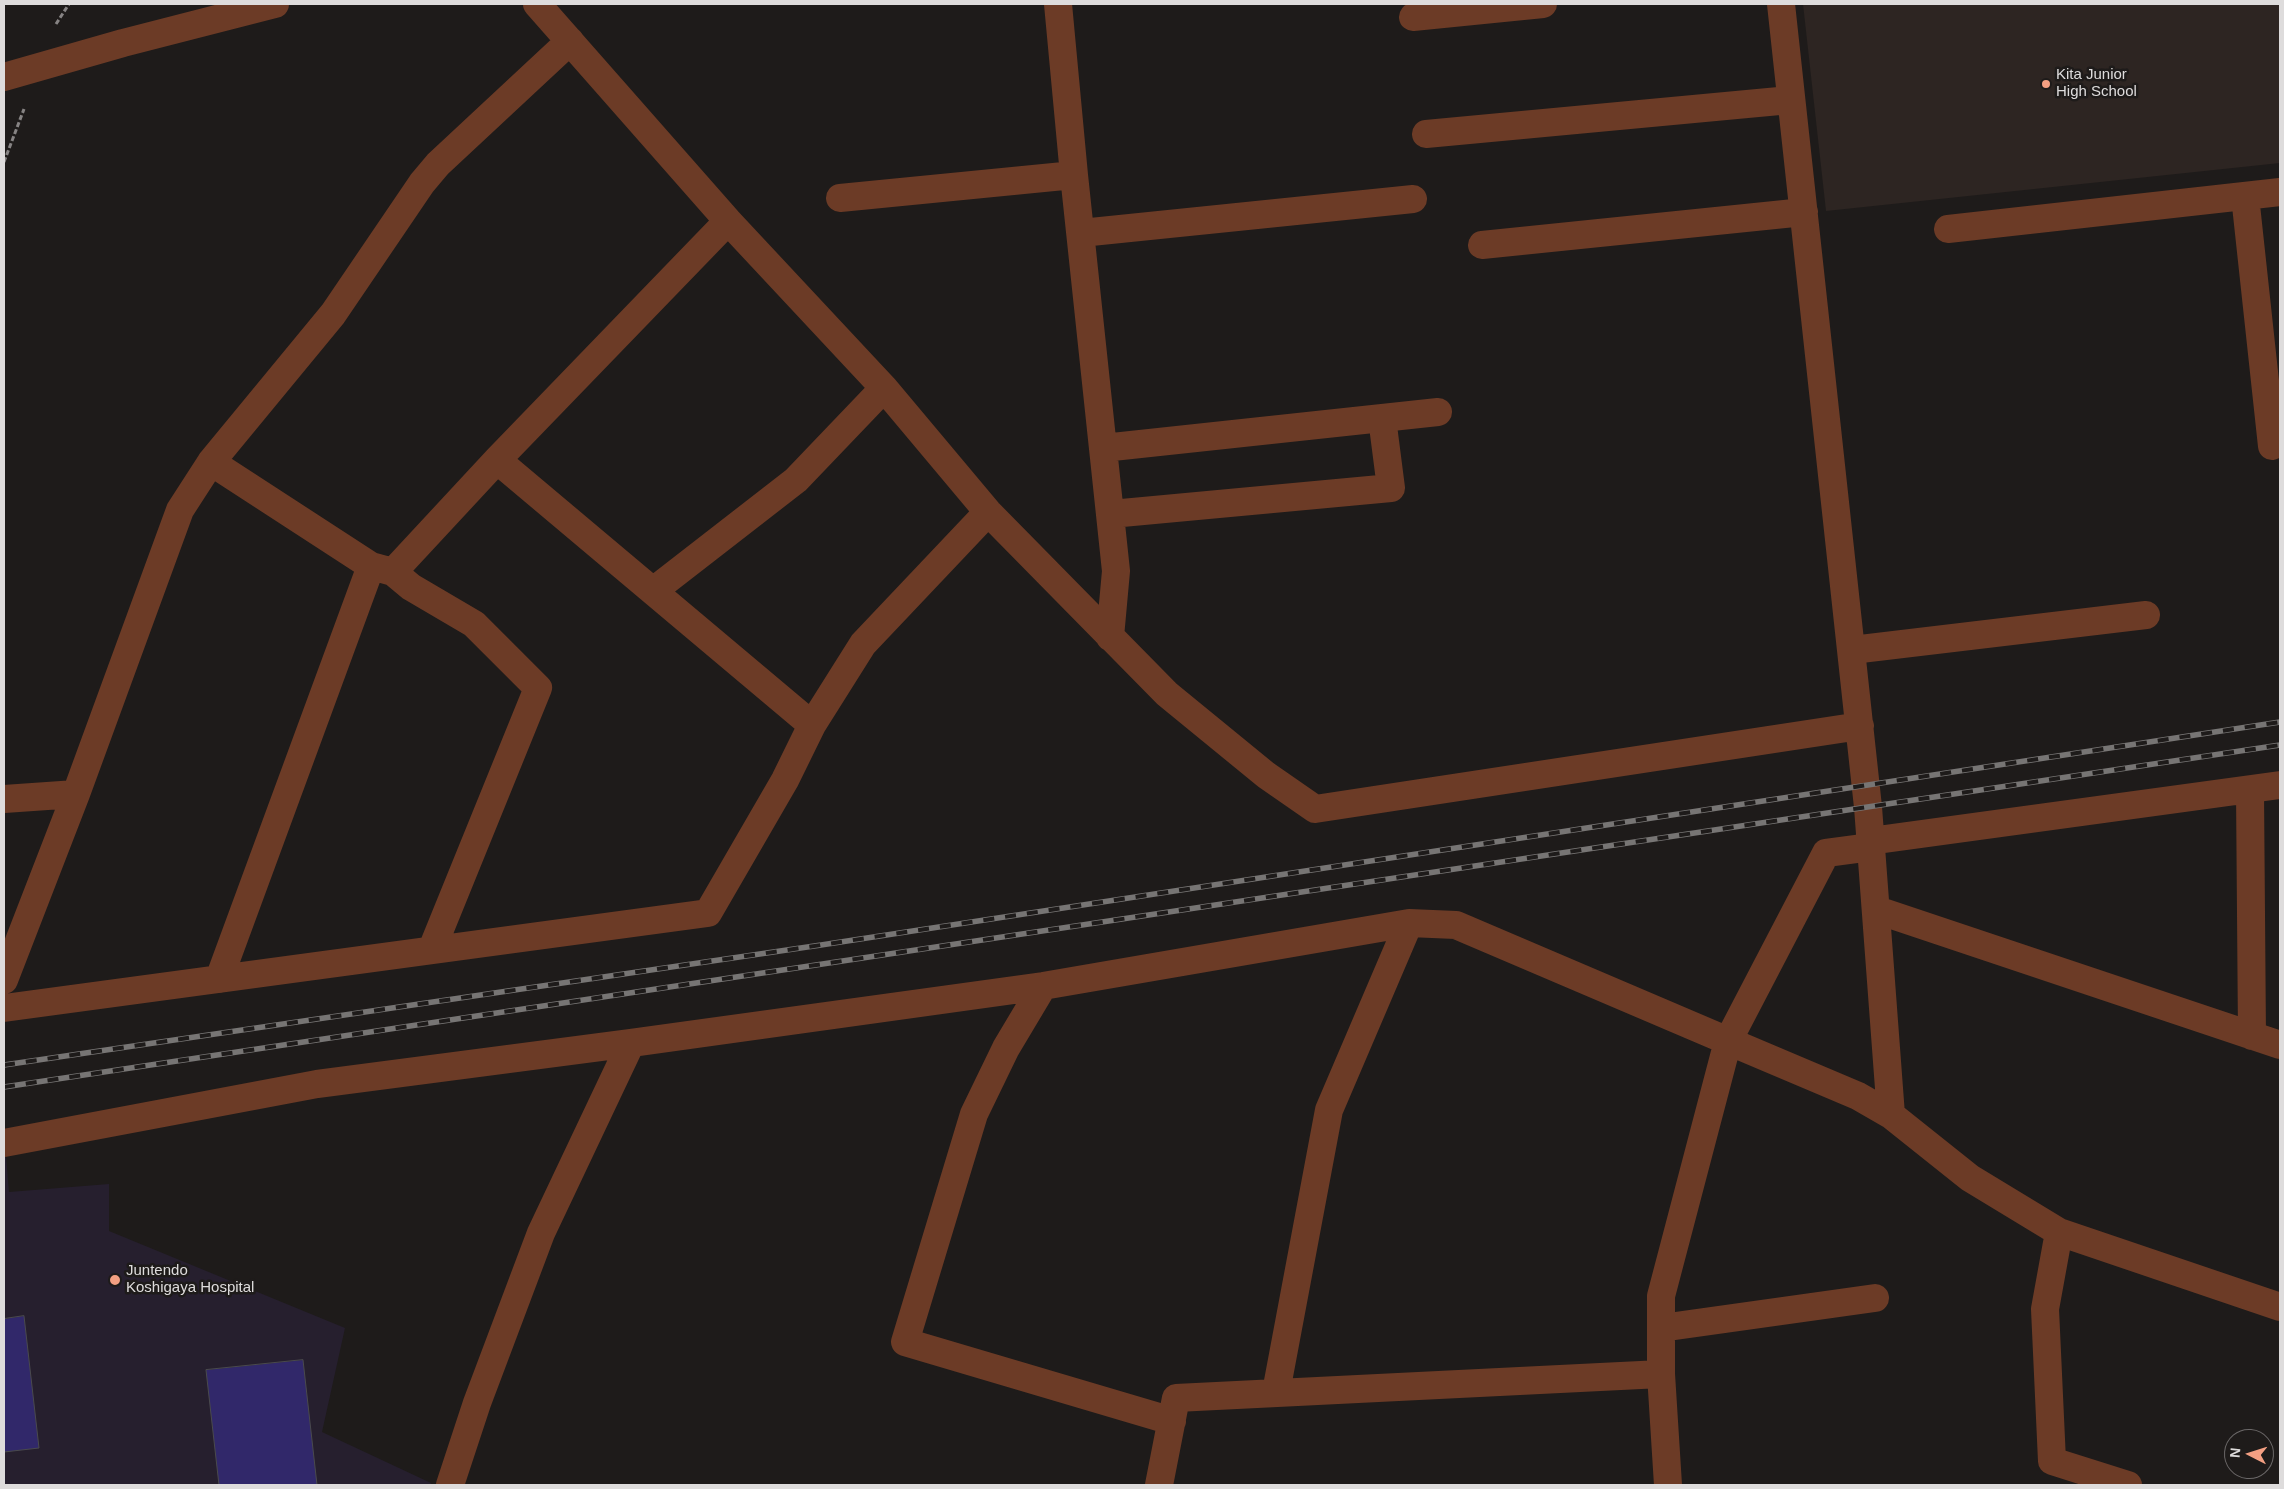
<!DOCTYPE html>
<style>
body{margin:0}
#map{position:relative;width:2284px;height:1489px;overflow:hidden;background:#1e1b1a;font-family:Helvetica,sans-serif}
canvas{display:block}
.frame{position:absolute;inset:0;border:5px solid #dedcdc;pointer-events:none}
.north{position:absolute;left:2224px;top:1429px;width:50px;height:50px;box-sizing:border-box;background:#1e1b1a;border:1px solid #6b6868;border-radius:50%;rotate:275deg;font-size:14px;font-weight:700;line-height:20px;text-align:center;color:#dedcdc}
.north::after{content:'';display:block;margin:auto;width:18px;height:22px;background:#f39f82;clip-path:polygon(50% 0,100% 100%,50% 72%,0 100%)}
</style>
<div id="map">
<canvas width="2284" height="1489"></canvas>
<div class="frame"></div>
<div class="north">N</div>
</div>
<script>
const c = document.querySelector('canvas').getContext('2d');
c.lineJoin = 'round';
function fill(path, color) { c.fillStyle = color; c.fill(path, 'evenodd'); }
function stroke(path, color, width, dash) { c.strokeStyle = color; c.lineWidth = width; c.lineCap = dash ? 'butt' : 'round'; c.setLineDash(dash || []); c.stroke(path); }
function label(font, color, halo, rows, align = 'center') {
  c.font = font + ' Helvetica,sans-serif'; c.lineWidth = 5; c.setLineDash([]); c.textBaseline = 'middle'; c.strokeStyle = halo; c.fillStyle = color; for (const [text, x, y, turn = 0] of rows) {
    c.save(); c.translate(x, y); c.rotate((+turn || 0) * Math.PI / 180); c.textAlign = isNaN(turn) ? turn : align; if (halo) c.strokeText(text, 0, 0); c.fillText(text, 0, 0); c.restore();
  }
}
fill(new Path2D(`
 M1803,4H2280V163L1826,211Z`), '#2d2522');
fill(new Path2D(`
 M6,1157L9,1192L109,1184V1231L345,1328L322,1432L431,1483L430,1485H4V1158Z`), '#261f2e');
const building = new Path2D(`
 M24,1316L39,1448L4,1452V1319Z
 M303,1360L317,1485H219L206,1370Z`);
fill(building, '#31286a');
stroke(building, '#4a4a4d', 1);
stroke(new Path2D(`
 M56,24L69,4
 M4,162L24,109`), '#868383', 3, [5, 2.5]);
stroke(new Path2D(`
 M537,4L728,221L884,388L988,512L1167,694L1266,775L1315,809L1860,726
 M1058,4L1074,175L1116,571L1110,637
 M1781,4L1868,807L1891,1115
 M1413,17L1543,4
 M4,77L123,43L275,4
 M1426,134L1790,100
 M2245,196L2272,446
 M840,198L1074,175
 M1948,229L2280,192
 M1081,233L1413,199
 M1482,245L1804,212
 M1103,448L1438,412
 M497,460L812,725
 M211,462L371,566L393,572L411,587L474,624L538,688L432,949
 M1111,514L1391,488L1382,418
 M393,572L497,460L728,221
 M653,591L796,480L884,388
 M1852,650L2146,615
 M2250,791L2252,1036
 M4,799L76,794
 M1870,841L2280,785
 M1877,910L2280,1045
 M219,979L371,566
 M4,980L76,794L180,510L211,462L333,314L422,183L438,164L570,41
 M1043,986L1006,1048L974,1114L905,1342L1172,1421
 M4,1008L708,913L785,780L812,725L863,644L988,512
 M4,1143L317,1084L631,1043L1043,986L1409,923L1456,925L1728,1041L1826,853L1871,847
 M2059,1232L2045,1309L2052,1461L2128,1485
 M1661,1328L1875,1298
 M1276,1392L1329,1110L1409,923
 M450,1485L477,1403L541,1233L631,1043
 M1159,1485L1176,1398L1661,1374
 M1668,1485L1661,1374V1296L1728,1041L1858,1096L1891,1115L1970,1178L2059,1232L2280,1307`), '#6c3b26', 28);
const rail = new Path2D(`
 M4,1065L821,945L2280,722
 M4,1087L2280,745`);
stroke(rail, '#777574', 5.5);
stroke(rail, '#1e1b1a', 4, [11]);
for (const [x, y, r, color] of [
 [2046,84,5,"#f39f82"],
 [115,1280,6,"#f39f82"]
]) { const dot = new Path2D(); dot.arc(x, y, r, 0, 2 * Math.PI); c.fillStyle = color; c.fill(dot); stroke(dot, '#1e1b1a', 2); }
label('15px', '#dedcdc', '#1e1b1a', [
 ["Kita Junior",2056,75],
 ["High School",2056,92],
 ["Juntendo",126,1271],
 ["Koshigaya Hospital",126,1288]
], 'left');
</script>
